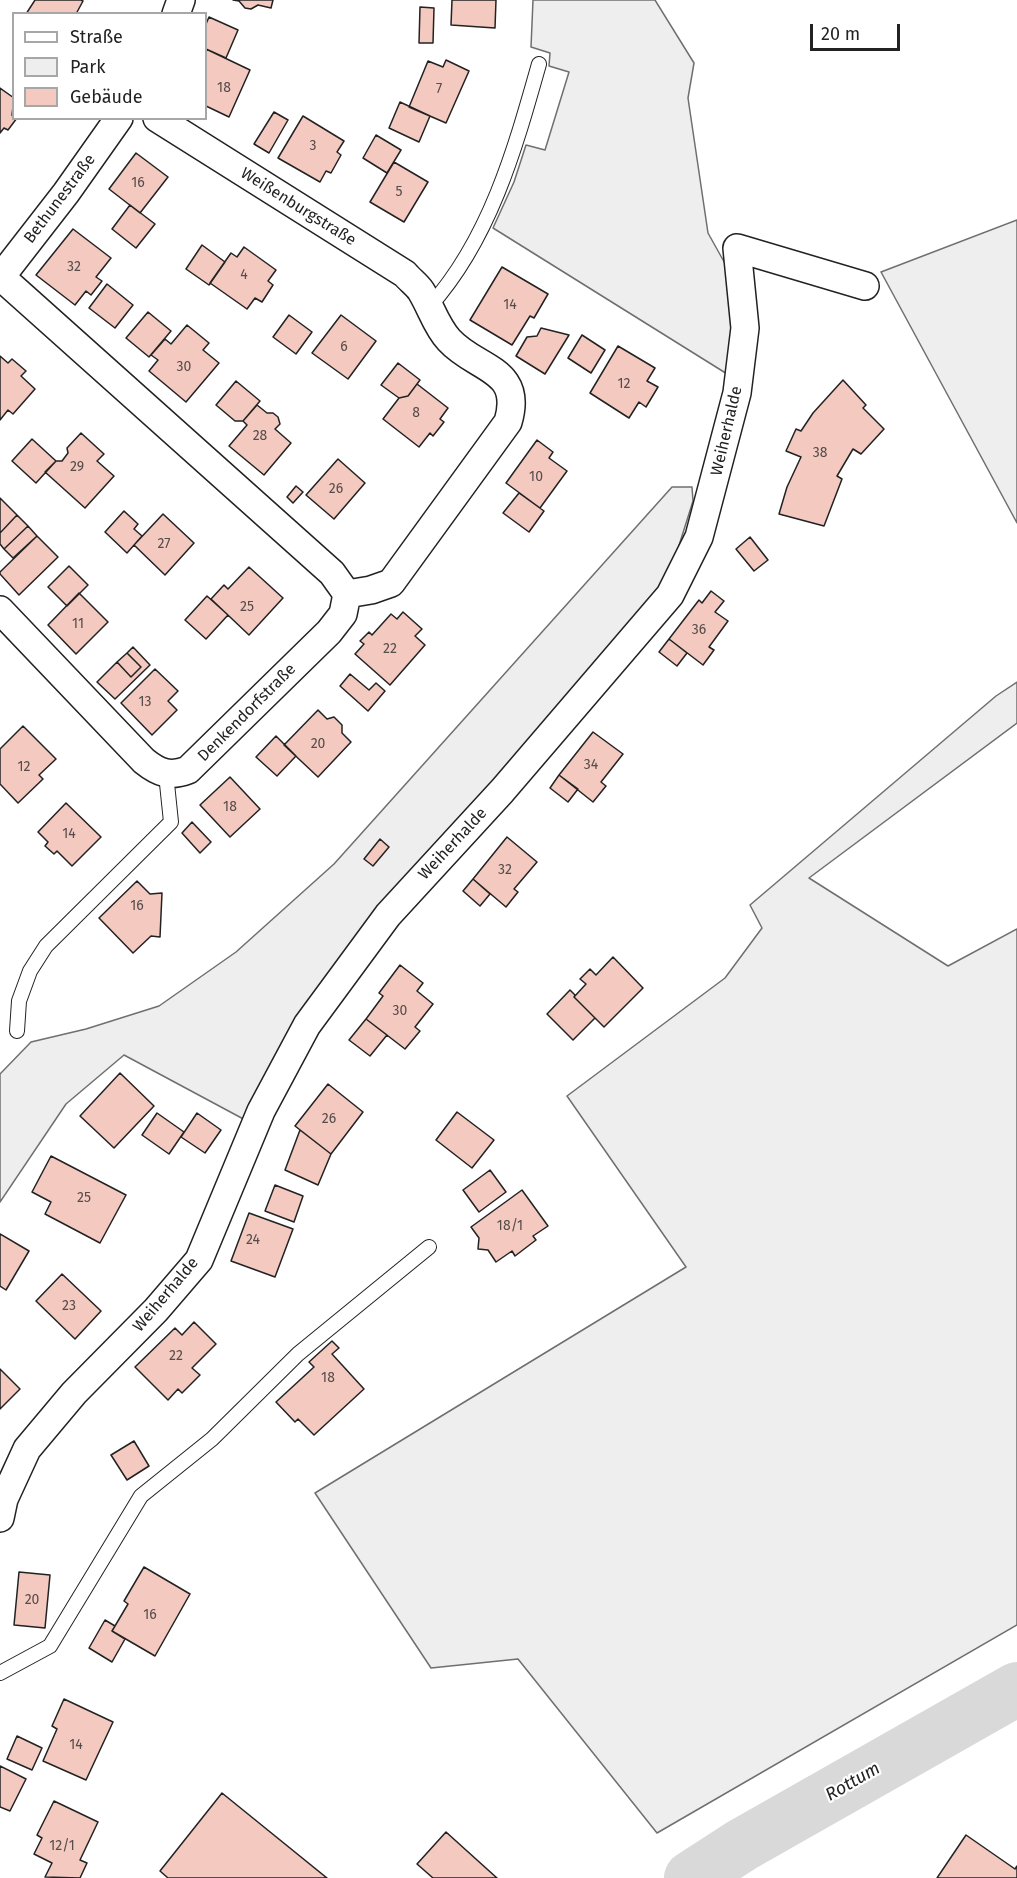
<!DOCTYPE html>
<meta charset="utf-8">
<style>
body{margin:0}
#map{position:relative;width:1017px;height:1878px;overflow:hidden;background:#fff;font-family:"Fira Sans",sans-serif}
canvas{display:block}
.legend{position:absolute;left:12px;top:12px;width:195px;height:108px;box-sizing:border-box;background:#fff;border:2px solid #a7a7a7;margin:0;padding:8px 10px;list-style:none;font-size:18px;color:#222}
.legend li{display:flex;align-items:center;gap:12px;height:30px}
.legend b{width:30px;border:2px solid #a7a7a7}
.scale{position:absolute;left:810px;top:24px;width:90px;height:27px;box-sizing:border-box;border:3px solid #222;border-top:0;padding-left:8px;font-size:18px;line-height:21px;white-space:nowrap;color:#222;-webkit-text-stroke:4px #fff;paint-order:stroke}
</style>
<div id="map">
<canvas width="1017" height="1878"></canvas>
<ul class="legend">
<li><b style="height:8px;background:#fff"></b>Straße</li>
<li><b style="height:16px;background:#eee"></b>Park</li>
<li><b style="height:16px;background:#f3c9c0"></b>Gebäude</li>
</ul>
<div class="scale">20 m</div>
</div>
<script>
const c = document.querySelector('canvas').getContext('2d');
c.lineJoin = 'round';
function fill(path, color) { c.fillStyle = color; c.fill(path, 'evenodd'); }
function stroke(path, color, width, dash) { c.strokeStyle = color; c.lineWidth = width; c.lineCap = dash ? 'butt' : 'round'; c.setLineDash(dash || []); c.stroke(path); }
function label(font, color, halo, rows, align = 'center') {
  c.font = font + ' "Fira Sans",sans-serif'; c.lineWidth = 4.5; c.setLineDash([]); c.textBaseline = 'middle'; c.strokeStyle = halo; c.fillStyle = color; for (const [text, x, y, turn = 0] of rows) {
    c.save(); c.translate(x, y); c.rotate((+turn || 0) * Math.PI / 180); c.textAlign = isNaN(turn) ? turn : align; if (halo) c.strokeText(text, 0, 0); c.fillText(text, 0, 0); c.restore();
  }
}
const green = new Path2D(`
 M533,0H655L694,63L688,98L708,233L727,267L735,323L732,377L493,228L514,182L526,145L545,150L569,72L549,66L550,53L531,47Z
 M1017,220V523L881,272Z
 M672,487H692L693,501L671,571L640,615L523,754L249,1122L124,1055L66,1104L0,1202V1074L31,1042L86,1029L159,1006L236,952L334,864Z
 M1017,682V723L809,878L948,966L1017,929V1625L657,1833L518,1659L431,1668L315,1493L686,1267L567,1096L725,978L762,928L750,905L996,696Z`);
fill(green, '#eee');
stroke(green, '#6f6f6f', 1.5);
stroke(new Path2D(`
 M691,1878L742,1845L1017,1689`), '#d9d9d9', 54);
const building = new Path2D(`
 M35,0H81L83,1L76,14H26Z
 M233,0H273L271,8L258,5L251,9L245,8L239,1Z
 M452,0H496L495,28L451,25Z
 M420,7L434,8L433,43H419Z
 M209,17L238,30L226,58L206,49V24Z
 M206,49L250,70L229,117L206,106Z
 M446,60L469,71L446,123L409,107L428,61L443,67Z
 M0,88L14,98L12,115L14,118H17L8,130L4,128L0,133Z
 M400,102L430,116L419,142L389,128Z
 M274,112L288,120L269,153L254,144Z
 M303,116L344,141L337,152L341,155L331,173L326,171L320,182L278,158Z
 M376,135L401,150L387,173L363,158Z
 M136,153L168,177L140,213L109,189Z
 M394,162L428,182L404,222L370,202Z
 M130,205L155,224L136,248L112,229Z
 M73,229L111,258L96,277L102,281L91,295L86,291L75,305L36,275Z
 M202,245L225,262L209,285L186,269Z
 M244,247L276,270L268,281L273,285L262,302L255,298L247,309L210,283L231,253L237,257Z
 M502,267L548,294L534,318L530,316L512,345L470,320Z
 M107,284L133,305L115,328L89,308Z
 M148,312L171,331L149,357L126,338Z
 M289,315L312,332L296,354L273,337Z
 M341,315L376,341L348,379L312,353Z
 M187,325L209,343L203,350L219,363L186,402L149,371L158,360L151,355L165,339L171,344Z
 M541,328L569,335L545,374L516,356L527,337L537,336Z
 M582,335L605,350L591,373L568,358Z
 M618,346L655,368L647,381L658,387L646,407L639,402L629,418L590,393Z
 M0,356L8,363L12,359L26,371L21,376L35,389L13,414L8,410L0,420Z
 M398,363L420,380L408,396L399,398L381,385Z
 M843,380L866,405L863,408L884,429L861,454L853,449L837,476L842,479L824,526L779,514L787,487L801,457L786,451L796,429L801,431L813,413Z
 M236,381L260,401L243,421H235L216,405Z
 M417,384L448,408L440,419L444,422L433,436L430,433L419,447L383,419L399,398L408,396Z
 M257,405L267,413H273L278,417L280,424L275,429L291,443L264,475L229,446L247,425L243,421Z
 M81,433L104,454L97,461L114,476L85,508L45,472L56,461H62L68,453L67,448Z
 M32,439L56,461L36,483L12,461Z
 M537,440L553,452L549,458L567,471L540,508L506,483Z
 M338,459L365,483L334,519L306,495Z
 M296,486L303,492L293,503L287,497Z
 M519,493L544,511L529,532L503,513Z
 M0,498L17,515L0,533Z
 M124,511L138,524L134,529L142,536L127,553L105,532Z
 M163,514L194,543L165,575L134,545Z
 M17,515L28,526L4,549L0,544V533Z
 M28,526L37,536L13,558L4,549Z
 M37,536L58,557L19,595L0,574V572Z
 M750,537L768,560L754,571L736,549Z
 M69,566L88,585L67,606L48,587Z
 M249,567L283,598L249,635L211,599L224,585L228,589Z
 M711,591L724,601L715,612L728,621L709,647L714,650L703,665L669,639L699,600L702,603Z
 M79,593L108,622L76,654L48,625Z
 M207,596L228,615L206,639L185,620Z
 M403,612L422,629L415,636L425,645L390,685L355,654L364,644L360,641L369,632L372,635L391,614L397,619Z
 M669,639L687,653L677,666L659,652Z
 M133,647L150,665L115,699L97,682L117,662L131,677L141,667L127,653Z
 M127,653L141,667L131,677L117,662Z
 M155,669L178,691L168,701L177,710L152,735L121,703Z
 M350,674L369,690L376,683L385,691L368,711L340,686Z
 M318,710L327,719L334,717L342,725V733L351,742L318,777L284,745Z
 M23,726L56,759L39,775L43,779L18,803L0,784V749Z
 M593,732L623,754L601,782L606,786L593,802L559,775Z
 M276,736L296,756L277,776L256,757Z
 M559,775L578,789L568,802L550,788Z
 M230,777L260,809L230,837L200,805Z
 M66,803L101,837L72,866L57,851L54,854L45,846L48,842L38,832Z
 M192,822L211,842L200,853L182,833Z
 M507,837L537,862L514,889L518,892L506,907L473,879Z
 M380,839L389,847L373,866L364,859Z
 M473,879L490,894L480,906L463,891Z
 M137,881L150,894L162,893L160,937L151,936L133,953L99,918Z
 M613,957L643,988L604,1027L574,997L586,984L580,979L590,969L596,975Z
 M400,965L423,983L417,991L433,1004L415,1027L420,1031L405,1049L366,1019L383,996L379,993Z
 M570,990L575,995L574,997L595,1018L573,1040L547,1014Z
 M366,1019L387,1035L370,1056L349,1040Z
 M120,1073L154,1106L114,1148L80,1116Z
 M328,1084L363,1112L331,1154L295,1126Z
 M457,1112L494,1140L472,1168L436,1140Z
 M157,1113L184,1132L169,1154L142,1135Z
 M197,1113L221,1130L205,1153L181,1137Z
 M300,1130L331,1154L318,1185L285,1170Z
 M51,1156L126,1195L100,1243L45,1214L51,1202L32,1192Z
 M490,1170L506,1192L479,1212L463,1190Z
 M275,1185L303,1196L294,1222L265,1211Z
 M522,1190L548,1226L533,1236L536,1240L515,1256L512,1251L496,1262L488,1250L478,1249L479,1238L471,1227Z
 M249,1213L293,1229L275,1277L231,1261Z
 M0,1234L29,1251L6,1290L0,1286Z
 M62,1274L101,1311L75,1339L36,1301Z
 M194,1322L216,1344L192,1368L200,1375L182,1393L178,1389L168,1400L135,1367L175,1328L182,1335Z
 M332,1341L339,1348L332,1354L364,1389L314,1435L298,1419L295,1422L276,1402L314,1367L309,1362Z
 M0,1369L20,1389L0,1409Z
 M134,1441L149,1466L127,1480L111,1455Z
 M144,1567L190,1594L155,1656L112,1631L128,1604L124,1601Z
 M19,1572L50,1575L45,1628L14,1625Z
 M105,1620L115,1626L112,1631L125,1639L112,1662L89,1648Z
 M64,1699L113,1722L86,1780L43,1761L57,1729L52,1726Z
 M17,1736L42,1748L32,1770L7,1759Z
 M0,1766L26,1779L10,1811L0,1807Z
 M222,1793L327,1878H168L160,1871Z
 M54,1801L98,1822L80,1860L87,1863L80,1878L45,1877L52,1863L34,1854L42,1838L37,1835Z
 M446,1832L497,1878H433L417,1864Z
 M966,1835L1015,1869L1017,1866V1878H937Z`);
fill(building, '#f3c9c0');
stroke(building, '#222', 1.5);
const service = new Path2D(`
 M430,306C490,239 515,149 539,64
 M17,1031L19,1001L30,971L46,946L171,822L166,774
 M0,1673L50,1646L141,1496L212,1439L298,1354L429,1247`);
const minor = new Path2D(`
 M176,14L181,0
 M1,277L332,573L347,594
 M0,278L66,193L119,118
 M0,610L144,761C159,773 170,777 188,770L329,632L343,614L347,594L371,590L391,583L508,422C524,368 476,370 449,340C436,326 431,307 421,291C417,285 410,280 405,274L157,118
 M0,1518L4,1499L27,1449L74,1393L156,1310L199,1260L261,1111L307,1025L388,915L502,791L670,595L699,537L737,393L745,328L737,248L865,286`);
stroke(service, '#222', 16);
stroke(minor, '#222', 30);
stroke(service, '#fff', 14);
stroke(minor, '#fff', 27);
label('14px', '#564c4a', null, [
 ["18",224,88],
 ["7",439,89],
 ["3",313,146],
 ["16",138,183],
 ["5",399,192],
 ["32",74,267],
 ["4",244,275],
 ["14",510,305],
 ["6",344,347],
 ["30",184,367],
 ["12",624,384],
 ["8",416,413],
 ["28",260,436],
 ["38",820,453],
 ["29",77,467],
 ["10",536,477],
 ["26",336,489],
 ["27",164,544],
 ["25",247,607],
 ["11",78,624],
 ["36",699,630],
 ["22",390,649],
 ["13",145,702],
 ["20",318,744],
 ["34",591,765],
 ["12",24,767],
 ["18",230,807],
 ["14",69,834],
 ["32",505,870],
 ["16",137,906],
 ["30",400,1011],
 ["26",329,1119],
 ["25",84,1198],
 ["18/1",510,1226],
 ["24",253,1240],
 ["23",69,1306],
 ["22",176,1356],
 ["18",328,1378],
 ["20",32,1600],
 ["16",150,1615],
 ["14",76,1745],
 ["12/1",62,1846]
]);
label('16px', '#222', '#fff', [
 ["Bethunestraße",60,199,-53],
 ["Weißenburgstraße",298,207,32],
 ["Weiherhalde",727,431,-77],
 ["Denkendorfstraße",247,713,-45],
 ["Weiherhalde",453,844,-47],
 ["Weiherhalde",166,1295,-50]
]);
label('italic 18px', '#222', '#fff', [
 ["Rottum",853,1782,-30]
]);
</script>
